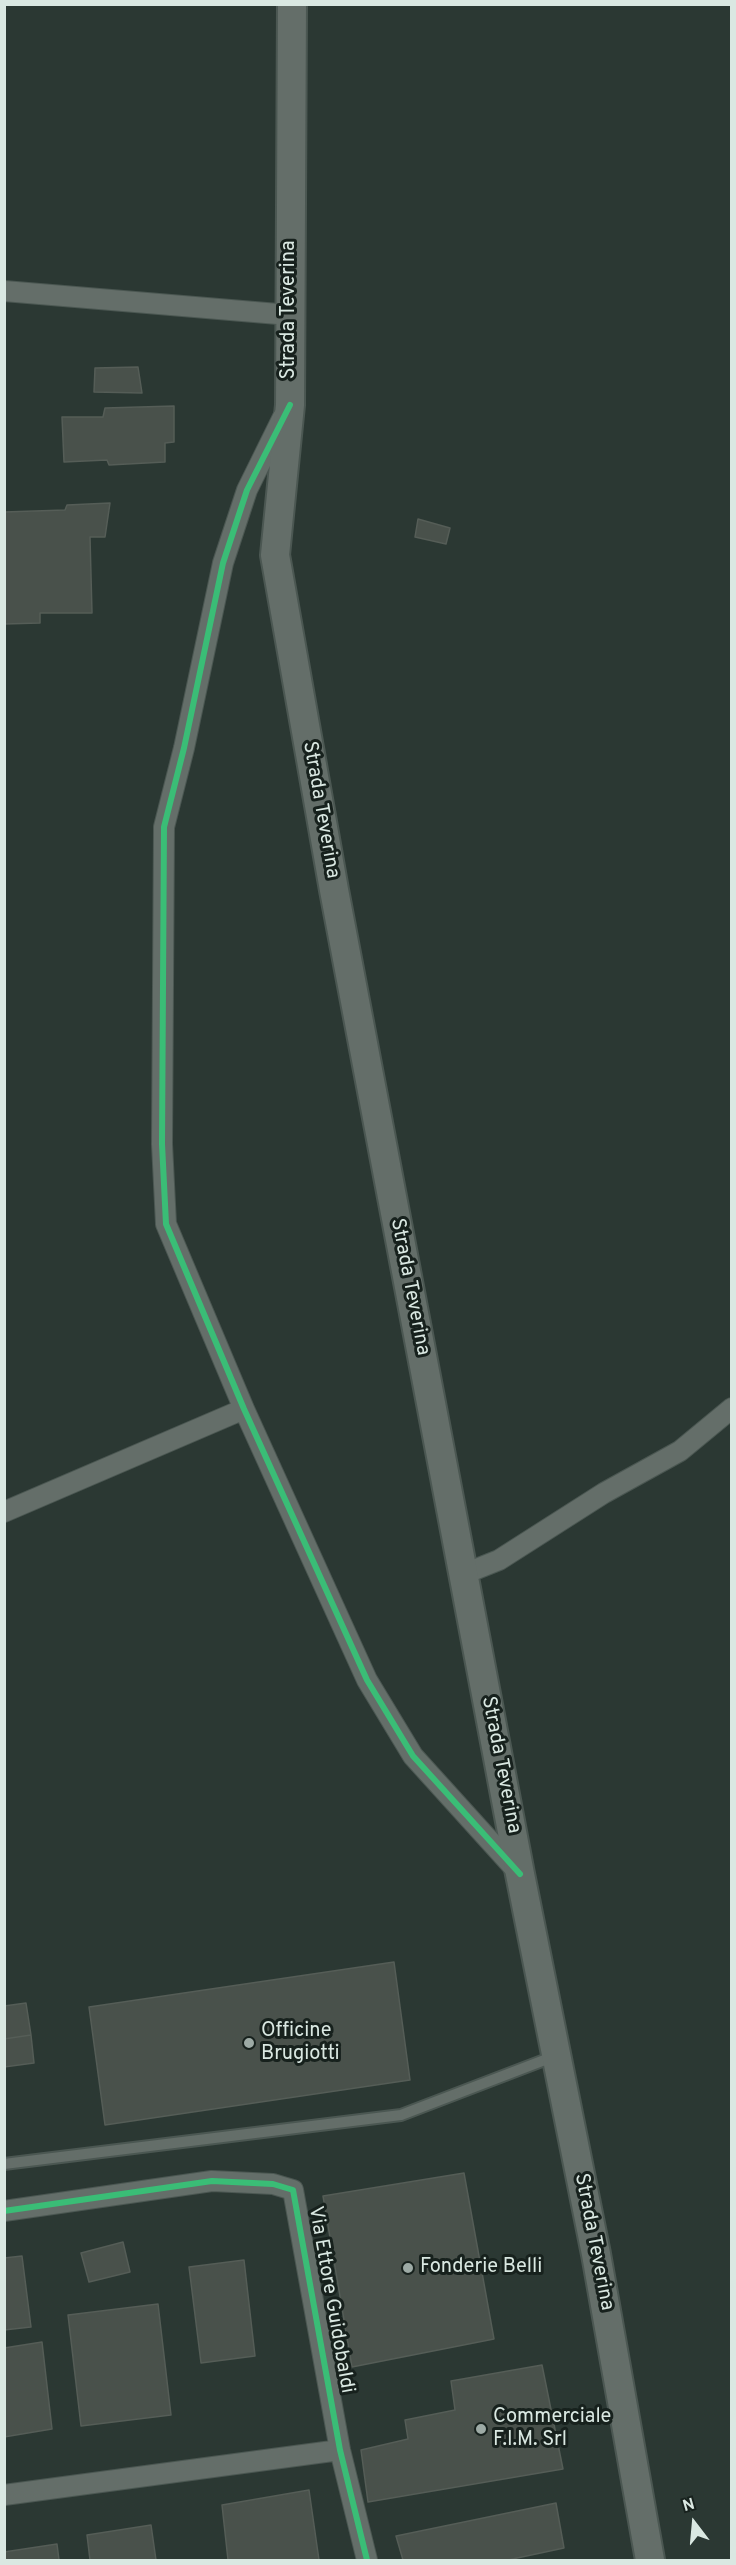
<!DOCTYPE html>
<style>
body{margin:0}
#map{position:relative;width:736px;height:2565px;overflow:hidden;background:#2b3833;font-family:Overpass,sans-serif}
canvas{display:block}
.frame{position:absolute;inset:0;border:6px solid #dae8e2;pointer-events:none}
.north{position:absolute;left:664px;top:2493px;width:60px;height:60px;-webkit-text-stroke:4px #17211d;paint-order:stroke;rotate:344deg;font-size:16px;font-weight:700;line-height:24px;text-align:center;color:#dae8e2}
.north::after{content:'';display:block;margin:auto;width:21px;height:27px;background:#dae8e2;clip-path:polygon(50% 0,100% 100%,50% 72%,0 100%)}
</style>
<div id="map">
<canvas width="736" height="2565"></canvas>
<div class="frame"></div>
<div class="north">N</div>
</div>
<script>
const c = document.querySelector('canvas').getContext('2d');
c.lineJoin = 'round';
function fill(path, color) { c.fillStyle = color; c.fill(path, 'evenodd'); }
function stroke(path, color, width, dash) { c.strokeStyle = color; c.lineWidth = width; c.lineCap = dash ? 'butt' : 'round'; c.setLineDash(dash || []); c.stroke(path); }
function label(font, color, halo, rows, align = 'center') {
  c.font = font + ' Overpass,sans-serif'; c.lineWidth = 6; c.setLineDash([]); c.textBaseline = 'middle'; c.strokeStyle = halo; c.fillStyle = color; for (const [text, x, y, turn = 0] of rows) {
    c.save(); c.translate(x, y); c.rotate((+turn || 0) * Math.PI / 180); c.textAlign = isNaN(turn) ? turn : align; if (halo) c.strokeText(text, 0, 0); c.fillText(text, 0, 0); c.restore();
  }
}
const building = new Path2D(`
 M138,367L142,393L94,392L95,368Z
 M174,406V442L165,443V462L109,465L107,460L64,462L62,417H103L105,408Z
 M110,503L105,537H90L92,613H40V623L4,624V512L65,510L67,505Z
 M418,519L450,528L446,544L415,537Z
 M394,1962L410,2080L105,2125L89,2007Z
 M26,2003L31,2035L4,2039V2006Z
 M31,2035L34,2063L4,2067V2039Z
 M464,2173L494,2339L352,2367L323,2196Z
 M123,2242L130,2272L89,2282L81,2253Z
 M22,2256L31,2327L4,2330V2258Z
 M244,2260L255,2356L201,2363L189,2267Z
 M158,2304L171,2415L81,2426L68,2315Z
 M42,2342L52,2429L4,2437V2348Z
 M542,2365L563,2469L368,2502L361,2450L408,2439L405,2420L455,2410L451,2381Z
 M309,2490L319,2560H228L222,2505Z
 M556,2503L564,2548L508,2560H403L396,2536Z
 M151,2525L156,2560H90L87,2535Z
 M57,2544L59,2560H4V2552Z`);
fill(building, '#49514b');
stroke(building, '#555d57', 1.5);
const service = new Path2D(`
 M4,2164L401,2115L555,2056`);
const minor = new Path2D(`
 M4,291L290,315
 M283,417L247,490L223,563L184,748L164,827L162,1144L166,1224L244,1409L367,1680L413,1756L518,1872
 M4,1512L244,1409
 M464,1574L499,1560L604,1493L680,1451L732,1408
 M4,2211L212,2181L273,2184L293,2190L340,2450L367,2560
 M4,2495L340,2450`);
const secondary = new Path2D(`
 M292,4L290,405L275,555L334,890L520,1874L596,2254L650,2560`);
stroke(service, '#4b5752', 14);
stroke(minor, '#4b5752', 22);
stroke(secondary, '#4b5752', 32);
stroke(service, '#646e69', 10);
stroke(minor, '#646e69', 20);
stroke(secondary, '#646e69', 28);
stroke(new Path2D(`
 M290,405L247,490L223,563L184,748L164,827L162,1144L166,1224L244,1409L367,1680L413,1756L520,1874
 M4,2211L212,2181L273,2184L293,2190L340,2450L367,2560`), '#3abd76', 6);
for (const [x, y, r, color] of [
 [249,2043,6,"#9daaa5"],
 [408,2268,6,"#9daaa5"],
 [481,2429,6,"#9daaa5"]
]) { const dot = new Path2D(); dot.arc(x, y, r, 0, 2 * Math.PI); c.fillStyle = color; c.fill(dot); stroke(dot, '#17211d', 2); }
label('20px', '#dae8e2', '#17211d', [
 ["Strada Teverina",290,310,-90],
 ["Strada Teverina",320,810,80],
 ["Strada Teverina",409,1287,79],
 ["Strada Teverina",500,1765,79],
 ["Strada Teverina",593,2242,79],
 ["Via Ettore Guidobaldi",330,2300,80]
]);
label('20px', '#dae8e2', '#17211d', [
 ["Officine",261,2032],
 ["Brugiotti",261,2055],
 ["Fonderie Belli",420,2268],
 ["Commerciale",493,2418],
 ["F.I.M. Srl",493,2441]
], 'left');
</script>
